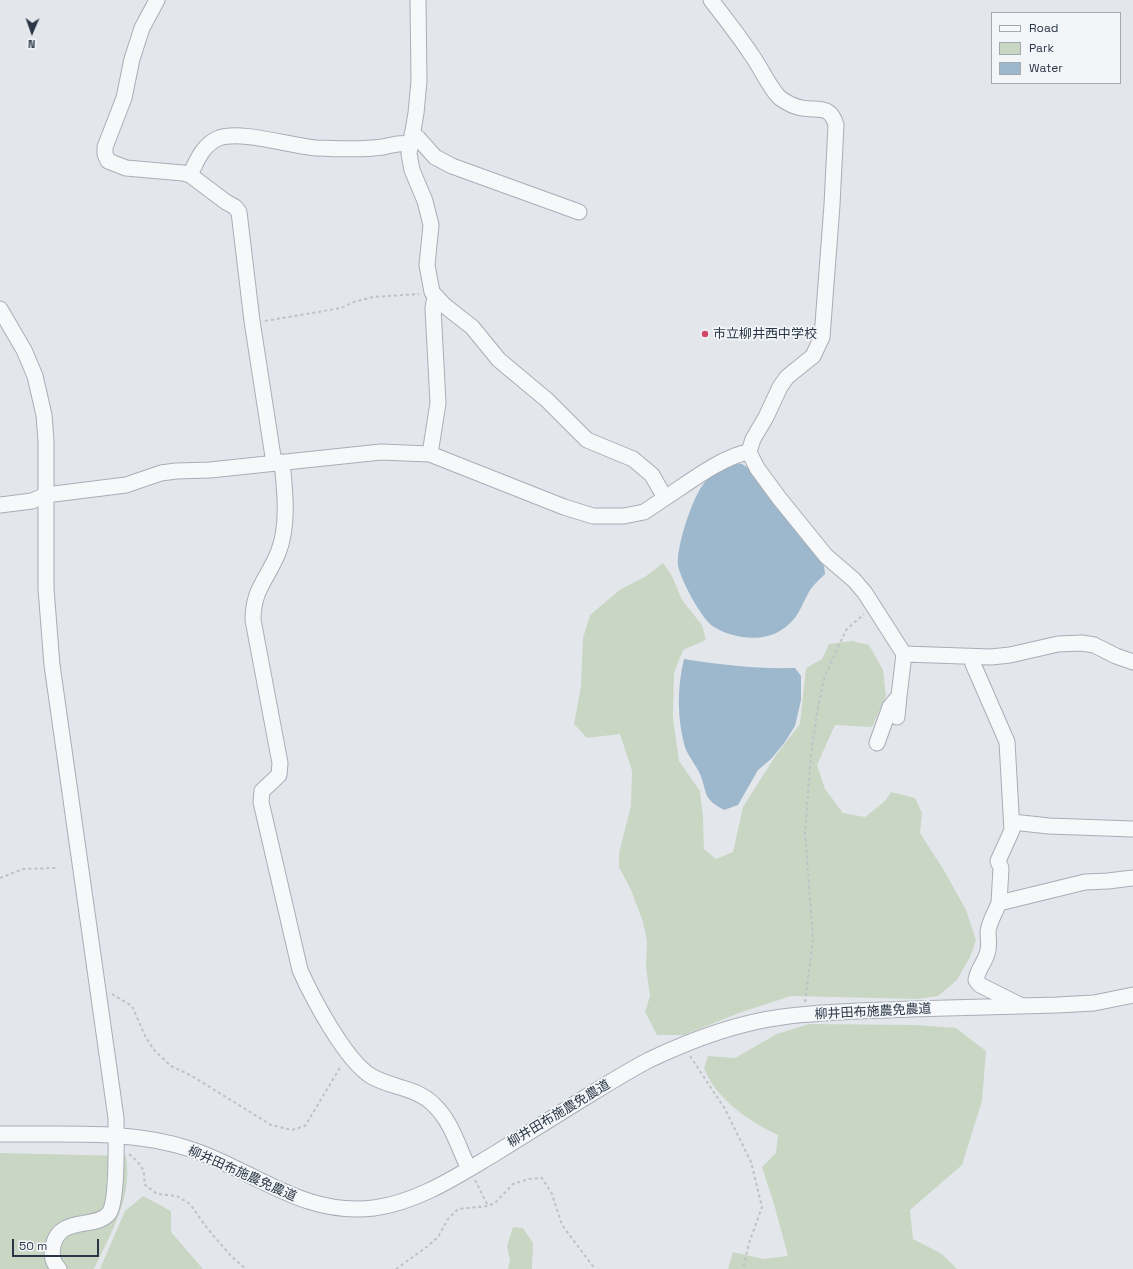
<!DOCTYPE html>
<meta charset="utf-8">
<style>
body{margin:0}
#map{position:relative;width:1133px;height:1269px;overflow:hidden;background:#e3e7ec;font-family:"Space Grotesk",sans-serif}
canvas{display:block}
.legend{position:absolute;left:991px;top:12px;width:130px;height:72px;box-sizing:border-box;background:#f3f6f9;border:1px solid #a3a9b1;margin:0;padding:5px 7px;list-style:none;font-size:12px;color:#2a3645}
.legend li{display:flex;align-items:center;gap:8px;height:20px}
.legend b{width:20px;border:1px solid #a3a9b1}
.north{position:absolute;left:12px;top:12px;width:40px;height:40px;-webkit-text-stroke:3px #f3f6f9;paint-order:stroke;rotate:182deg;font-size:11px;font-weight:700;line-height:16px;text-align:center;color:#2a3645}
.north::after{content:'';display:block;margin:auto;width:14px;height:18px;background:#2a3645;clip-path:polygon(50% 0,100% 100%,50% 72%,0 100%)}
.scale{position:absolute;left:12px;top:1239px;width:87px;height:18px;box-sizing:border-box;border:2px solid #2a3645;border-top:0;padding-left:5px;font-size:12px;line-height:14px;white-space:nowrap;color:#2a3645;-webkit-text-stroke:3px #f3f6f9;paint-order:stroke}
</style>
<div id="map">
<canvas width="1133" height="1269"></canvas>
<ul class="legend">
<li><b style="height:5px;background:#f6f8fa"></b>Road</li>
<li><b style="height:11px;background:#cad6c4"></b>Park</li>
<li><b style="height:11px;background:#9db8cc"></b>Water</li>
</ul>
<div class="north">N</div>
<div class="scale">50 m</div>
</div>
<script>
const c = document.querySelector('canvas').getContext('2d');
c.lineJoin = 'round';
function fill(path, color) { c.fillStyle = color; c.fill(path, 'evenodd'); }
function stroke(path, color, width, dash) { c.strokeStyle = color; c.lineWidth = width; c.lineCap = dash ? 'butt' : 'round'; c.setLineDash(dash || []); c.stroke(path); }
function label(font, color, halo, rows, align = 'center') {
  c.font = font + ' "Space Grotesk","Noto Sans JP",sans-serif'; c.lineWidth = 3.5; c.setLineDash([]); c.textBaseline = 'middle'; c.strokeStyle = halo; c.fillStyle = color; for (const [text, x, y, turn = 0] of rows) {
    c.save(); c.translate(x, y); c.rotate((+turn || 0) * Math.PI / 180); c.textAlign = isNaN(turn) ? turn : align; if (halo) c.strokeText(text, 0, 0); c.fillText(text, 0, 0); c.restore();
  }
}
fill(new Path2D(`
 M663,563L672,576L682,600L702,625L706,640L683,650L674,673L673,718L679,761L700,791L703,817L704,849L716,859L733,852L743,807L776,755L800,724L806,668L822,659L829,644L852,641L869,645L883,670L886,696L872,727L835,725L817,765L825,789L843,813L865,817L885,801L891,792L915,798L922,813L920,833L945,872L966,910L976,940L970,957L957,980L938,996L917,999L791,996L739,1013L684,1035H657L645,1012L650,996L646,967L647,941L643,922L631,890L619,867V853L631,806L632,771L620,734L587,738L574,724L581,686L583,638L590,615L621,589L645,577Z
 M809,1024L915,1025L956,1028L986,1051L982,1101L962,1165L910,1210L913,1239L942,1254L957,1269H728L733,1252L763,1259L788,1256L774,1204L762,1167L776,1153L778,1135C756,1125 727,1106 713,1085C709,1080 707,1074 704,1068L708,1056L735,1058L777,1034Z
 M0,1153L126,1156C133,1197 111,1233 94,1269H0Z
 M143,1196L171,1211V1232L203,1269H100L125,1211Z
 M513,1227L523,1228L533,1243L532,1269H508L510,1260L507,1246Z`), '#cad6c4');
fill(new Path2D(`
 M733,463L742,464L753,471L784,515L824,566L825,574C820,579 814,584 810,590C800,608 798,621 778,632C760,642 731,638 714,627C702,620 680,579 678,565C676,547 693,495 705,482C711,474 724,468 733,463Z
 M684,659C722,665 757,669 795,668L801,676V700L795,726L785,742L771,759L758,770L738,805L724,810C702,798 708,794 700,774C696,765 688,756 685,747C677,719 677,687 684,659Z`), '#9db8cc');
const minor = new Path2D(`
 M157,0L142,28L132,59L124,98L105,147V154L108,161L126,168L183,173L190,175L226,202L235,207L239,212L252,321L274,463
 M418,0L419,81L416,113L409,154L412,170L425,201L431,225L427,265L432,292L445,306L472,327L499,360L547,400L587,440L633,459L652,475L665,498C688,483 723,456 749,452
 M711,0C725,18 739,36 751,54C760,66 770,89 780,98C787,103 794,107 802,108C818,111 830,104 836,125L832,205L822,337L813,356L787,377L780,387L766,417L753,439L749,452L757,468L779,498L826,556L854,580L865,593L904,654L991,657L1010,655L1058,644L1082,643L1094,645L1116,656L1133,662
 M412,134L418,138L435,157L452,166L579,212
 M190,175C197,161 202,145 219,138C241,130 290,146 316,148C338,149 362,150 383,147C393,145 400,142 410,144
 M0,309L24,350L35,376L44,415L46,441V589L52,665L116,1118C116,1135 118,1201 109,1213C97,1230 59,1215 53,1246C51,1255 53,1263 59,1269
 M430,454L438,403L433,308L435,296
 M282,462C285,491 289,526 278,553C267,580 253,589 253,620L280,763L279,775L262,791L261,802L300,970C312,997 345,1060 371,1076C391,1088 417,1087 434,1105C452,1122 458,1147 469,1169
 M0,505L32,501L46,495L126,485L161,473L176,471L210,470L381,452L430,454L564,507L593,516H624L644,512L665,498
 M973,657V664L1007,742L1012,830L998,861L1001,868L999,903
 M899,696L904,654
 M877,743L890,707L899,696L897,717
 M1012,822L1049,826L1133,829
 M1020,1005L980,985L976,980C978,968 984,964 987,954C990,946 988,940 988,932C989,922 995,913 999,903L1085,882L1108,881L1133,878
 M0,1134C62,1135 130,1129 190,1149C252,1169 303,1217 374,1208C417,1202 454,1178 491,1156C523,1136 554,1117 586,1097C607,1084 628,1071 649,1060C691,1040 736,1023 782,1017C825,1011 868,1011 911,1009C960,1008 1008,1006 1057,1005L1094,1003L1133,995`);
stroke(minor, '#a8aeb7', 17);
stroke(new Path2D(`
 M265,321L341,308L354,302L373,297L419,294
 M0,878L23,869L56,868
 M112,994L132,1006L146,1038L155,1051L171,1066L192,1076L271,1125L292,1130L305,1126L341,1066
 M805,1002L813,939L805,833L811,754L818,707L825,676L846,630L864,614
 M690,1056L725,1109L751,1162L762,1207L749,1243L743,1269
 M129,1154C140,1164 146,1168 144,1184L157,1194L177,1196L190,1204L207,1228L231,1256L246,1269
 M475,1180L488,1206
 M396,1269L428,1246L438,1237L448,1219L458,1209L488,1206L495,1203L513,1184L529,1179L542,1178L552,1194L562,1225L595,1269`), '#bdc2c7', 2, [3, 3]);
stroke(minor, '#f6f8fa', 15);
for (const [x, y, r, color] of [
 [705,334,4,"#d34667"]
]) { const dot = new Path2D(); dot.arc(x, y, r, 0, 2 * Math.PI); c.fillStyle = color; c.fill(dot); stroke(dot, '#f3f6f9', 1.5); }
label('13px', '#2a3645', '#f3f6f9', [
 ["市立柳井西中学校",713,334]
], 'left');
label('13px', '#2a3645', '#f3f6f9', [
 ["柳井田布施農免農道",873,1012,-3],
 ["柳井田布施農免農道",559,1114,-31],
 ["柳井田布施農免農道",242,1174,24]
]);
</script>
